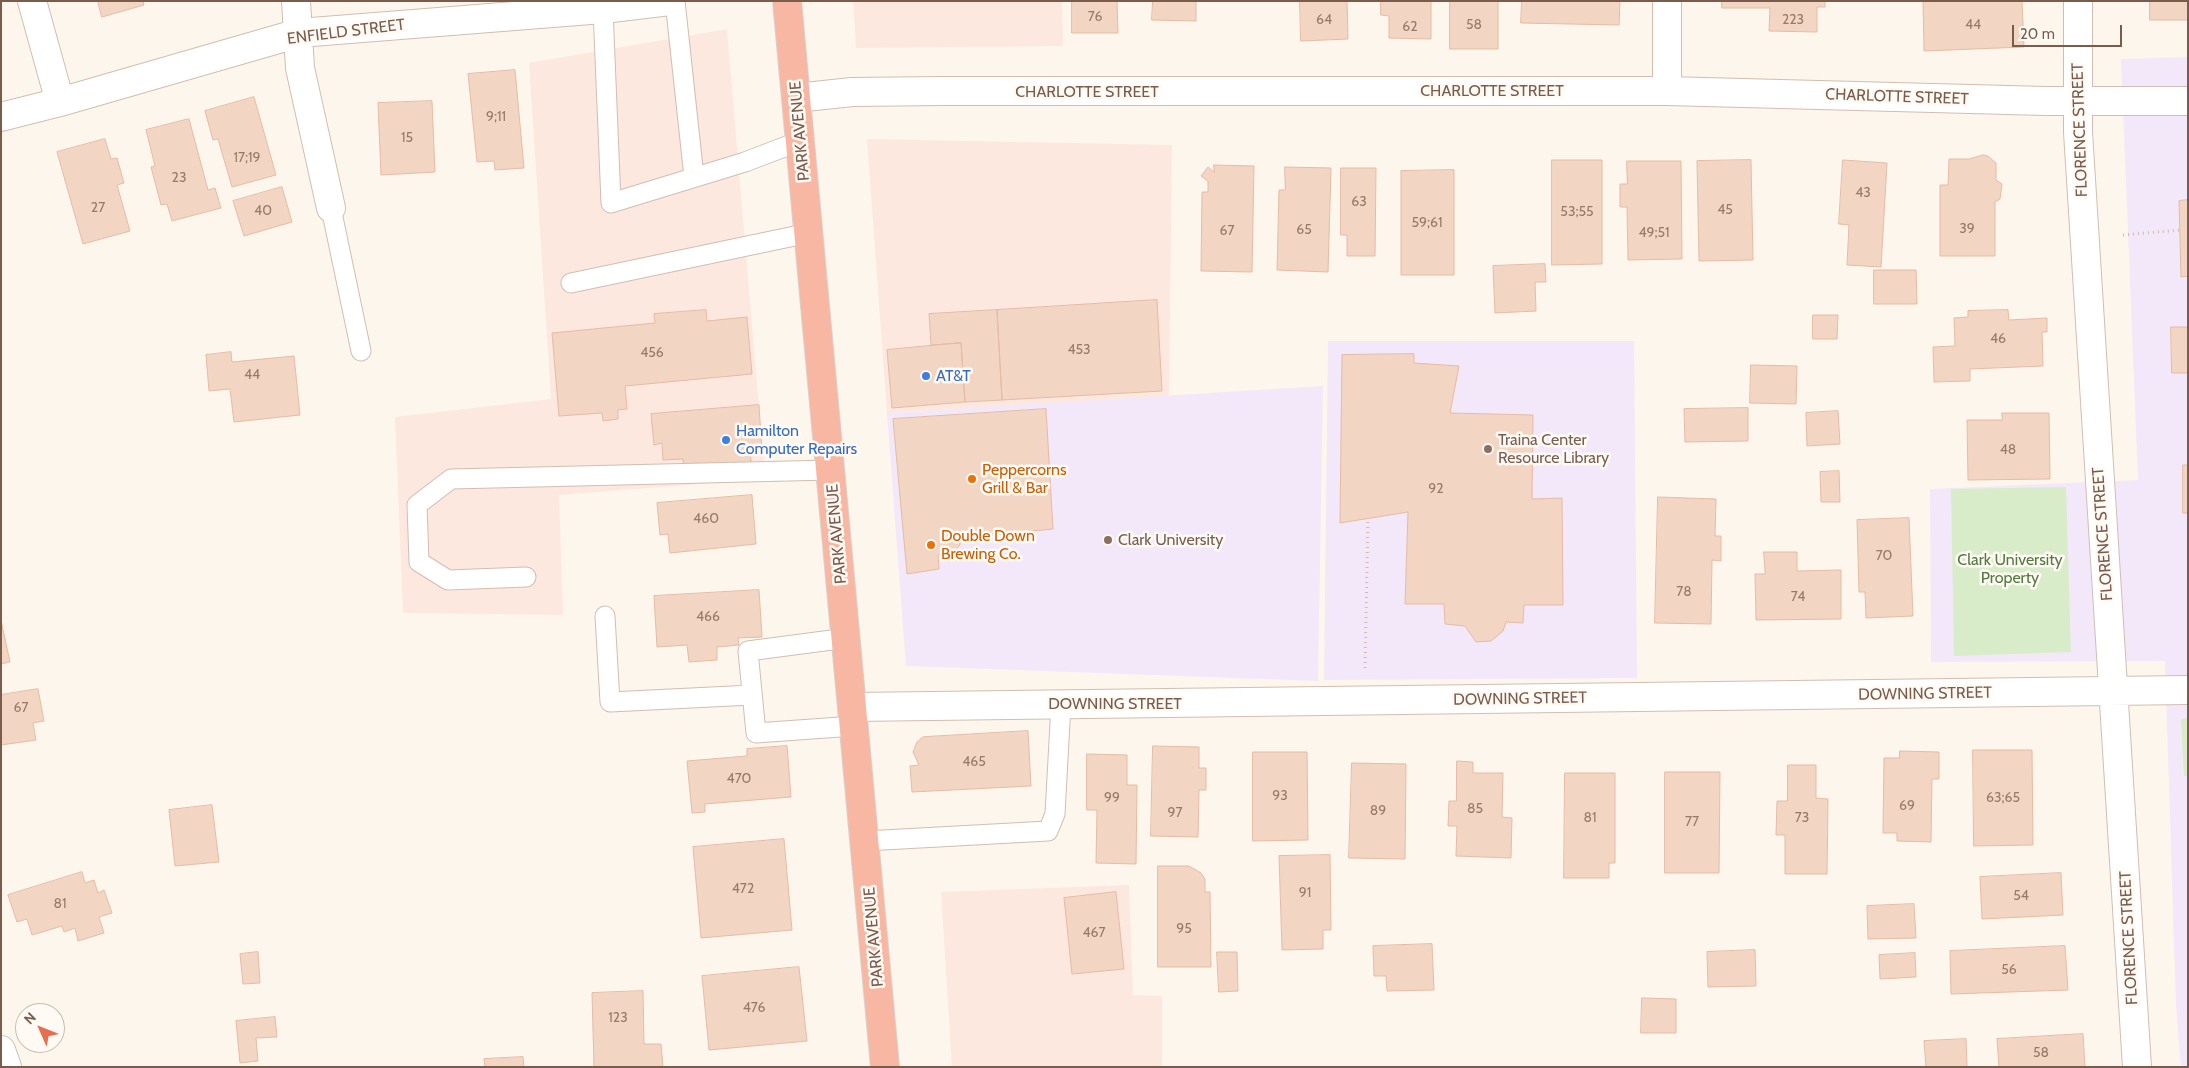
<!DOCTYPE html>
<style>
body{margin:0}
#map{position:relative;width:2189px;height:1068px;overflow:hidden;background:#fdf6ec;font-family:Cabin,sans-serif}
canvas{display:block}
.frame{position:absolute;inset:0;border:2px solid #7a5c4d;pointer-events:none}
.north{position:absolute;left:15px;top:1003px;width:50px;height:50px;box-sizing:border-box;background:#fffaf3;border:1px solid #cabbb1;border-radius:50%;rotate:314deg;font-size:14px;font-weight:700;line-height:20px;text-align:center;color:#7a5c4d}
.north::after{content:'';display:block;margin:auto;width:18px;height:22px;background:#e76f51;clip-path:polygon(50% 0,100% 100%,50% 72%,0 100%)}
.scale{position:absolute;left:2012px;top:25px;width:110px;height:22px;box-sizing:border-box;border:2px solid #7a5c4d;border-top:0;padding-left:6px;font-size:15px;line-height:18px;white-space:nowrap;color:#7a5c4d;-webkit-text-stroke:4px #fffaf3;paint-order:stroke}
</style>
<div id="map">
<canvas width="2189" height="1068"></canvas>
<div class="frame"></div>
<div class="north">N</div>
<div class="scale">20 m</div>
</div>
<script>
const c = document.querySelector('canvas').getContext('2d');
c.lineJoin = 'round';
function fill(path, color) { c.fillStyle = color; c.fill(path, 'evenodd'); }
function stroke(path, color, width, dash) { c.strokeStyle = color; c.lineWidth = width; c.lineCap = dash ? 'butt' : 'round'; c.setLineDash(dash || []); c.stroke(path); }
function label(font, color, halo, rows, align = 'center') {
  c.font = font + ' Cabin,sans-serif'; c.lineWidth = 5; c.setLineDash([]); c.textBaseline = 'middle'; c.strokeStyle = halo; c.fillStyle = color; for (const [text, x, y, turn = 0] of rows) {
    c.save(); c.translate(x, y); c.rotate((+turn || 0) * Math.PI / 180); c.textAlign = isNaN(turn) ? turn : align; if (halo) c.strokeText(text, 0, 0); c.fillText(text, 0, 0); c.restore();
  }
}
fill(new Path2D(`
 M853,1H1062L1063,46L856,48Z
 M727,29L765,479L559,495L563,615L403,613L395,417L551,399L529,63Z
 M867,139L1172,145L1169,397L887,413Z
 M1129,885L1133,995L1162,996V1067H952L941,892Z`), '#fde8e0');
fill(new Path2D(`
 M2188,57V1067H2181L2176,1006L2165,661L1931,662L1930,489L2138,480L2121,59Z
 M1328,341H1634L1637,678L1324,680Z
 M1323,386L1318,681L906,666L887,413Z`), '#f3e8fa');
fill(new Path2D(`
 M2066,487L2071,652L1954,656L1951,489Z
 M2188,717V776H2184L2181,720Z`), '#d8ecc9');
const building = new Path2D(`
 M98,1H143L144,5L102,17Z
 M1072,1H1117L1118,33H1072Z
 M1153,1H1196V21L1152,20Z
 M1300,1H1347L1348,39L1301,41Z
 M1381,1H1431V39L1389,38V16L1381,15Z
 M1450,1H1498V49H1450Z
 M1522,1H1620L1619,25L1521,23Z
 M1722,1H1825V7H1817V32L1769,31L1770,8H1722Z
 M2022,1L2024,47L1924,51L1923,2Z
 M2150,1H2188V20H2150Z
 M515,70L524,168L495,170L494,161L477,162L468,74Z
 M254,97L276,175L232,187L218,139L213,140L205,111Z
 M432,101L435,172L381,175L378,103Z
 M189,119L208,190L215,188L221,208L172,221L167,204L161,205L151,167L155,166L146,130Z
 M105,139L111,159L117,158L124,183L117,185L130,231L83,244L57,152Z
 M1983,155L1988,156L1996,163V180L2002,184L2000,199L1995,202V256H1940V185H1948L1949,159H1969Z
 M1552,160H1602V264L1552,265Z
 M1751,160L1753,260L1699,261L1697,161Z
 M1843,160L1887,163L1881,267L1847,265L1849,225L1839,224Z
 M1627,161H1681L1682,259L1628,260L1627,207H1620V184H1627Z
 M1214,165L1254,166L1252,272L1201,271L1202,192H1208V181L1201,176L1208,167L1214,172Z
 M1285,167L1331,168L1328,272L1277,270L1279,190H1285Z
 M1341,168H1376L1375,256H1347V235H1341Z
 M1454,170V275H1401V171Z
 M282,187L292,222L244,236L233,201Z
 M2188,200V276L2181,277L2179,201Z
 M1545,264L1546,282H1535L1536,311L1495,313L1493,266Z
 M1874,270H1916L1917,304H1874Z
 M1157,300L1162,391L1002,400L997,310Z
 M706,310L707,321L747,317L752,374L625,386L627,409L618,410V419L603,421L602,413L559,416L552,333L655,323L654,314Z
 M997,310L1002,400L965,402L961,343L931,345L929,314Z
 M2008,310L2009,320L2047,318V332H2042L2043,366L1970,369V381L1934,382L1933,347L1955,346L1954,318L1968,317V311Z
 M1813,315H1838L1837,339H1813Z
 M2171,327H2188V373H2172Z
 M961,343L965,402L892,408L887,350Z
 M231,352L232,362L294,356L300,415L234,422L230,389L209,391L206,355Z
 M1414,354V363L1459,366L1450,413L1533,415L1532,499L1562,498L1563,605H1524L1523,623L1506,622L1503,631L1491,641L1476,642L1465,626L1445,624L1444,604H1405L1408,512L1340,523L1342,355Z
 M1751,365L1797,366L1796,404L1750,403Z
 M759,405L762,452L750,453L752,467L684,473L683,459L663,460L662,443L654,445L651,414Z
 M1748,408V441L1685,442L1684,409Z
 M1046,409L1053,529L960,538V545L953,552L938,555L939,569L907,574L893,419Z
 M1838,411L1840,444L1807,446L1806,413Z
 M2002,413H2049L2050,479L1968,480L1967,420H2002Z
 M2183,465H2188V513H2183Z
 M1839,471L1840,502H1821L1820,472Z
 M752,495L756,544L670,553L668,534L660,535L657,503Z
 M1658,497L1716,499L1715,536H1721V561L1712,560L1711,624L1655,623Z
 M1909,518L1913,616L1866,618L1865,592H1859L1857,520Z
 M1764,552H1797V571L1841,570V619L1756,620L1755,574H1765Z
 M759,590L762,637L738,638L739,645L717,647V660L689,662L687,645L657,647L654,596Z
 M1,620L10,662L1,664Z
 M38,689L44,721L33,723L36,740L1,745V695Z
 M1028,731L1031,786L912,792L910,766L919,765L913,752L917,742L923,737Z
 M787,746L791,797L705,804V812L692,813L687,761L747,756V749Z
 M1153,746L1199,747V768H1206V790H1199L1198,837L1151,836Z
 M1973,750H2032L2033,845L1974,846Z
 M1900,751L1939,752V779H1932L1931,842L1897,841V833H1883L1884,758H1899Z
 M1253,752H1307L1308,840L1253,841Z
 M1087,754L1127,755V785H1137L1136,864L1096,863L1097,810H1087Z
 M1457,761L1473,762V773H1503L1502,817L1512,818L1511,858L1456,856L1457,826H1448L1449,801H1456Z
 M1352,763L1406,764L1405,859L1349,858Z
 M1788,765H1816V798L1828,799L1827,874H1785V835H1776L1777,801H1787Z
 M1665,772H1720L1719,873H1665Z
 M1565,773H1615V863H1609V878H1564Z
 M212,805L219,862L175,866L169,810Z
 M784,839L792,930L701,938L693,847Z
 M1330,855L1331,930H1323V949L1282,950L1279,856Z
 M1158,866H1189L1201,873L1205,879V892H1210L1211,967H1158Z
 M82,872L85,883L94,880L98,893L104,890L112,913L99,917L104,933L78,941L75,928L64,932L62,926L32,935L27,919L17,922L8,895Z
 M2061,873L2063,915L1982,919L1980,877Z
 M1116,892L1124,969L1072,974L1064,898Z
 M1914,904L1916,938L1868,939L1867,906Z
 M1432,944L1434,990L1387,991L1386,976H1374L1373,946Z
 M2065,946L2068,990L1951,994L1950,951Z
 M1755,950L1756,986L1708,987L1707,952Z
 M258,952L260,983L243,984L240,954Z
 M1217,952H1237L1238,991L1219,992Z
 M1915,953L1916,977L1880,979L1879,955Z
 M799,967L807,1041L709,1050L702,976Z
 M643,991L644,1044H661L663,1067H594L592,993Z
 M1642,998L1676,999V1033H1641Z
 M275,1017L277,1037L256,1038L258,1061L240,1063L236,1021Z
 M2083,1034L2085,1067H1999L1997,1039Z
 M1966,1039L1967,1067H1926L1924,1041Z
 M523,1057L524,1067H485L484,1059Z`);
fill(building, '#f3d5c3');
stroke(building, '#e6bba3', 1);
const lane = new Path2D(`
 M675,1L694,177
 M603,9L611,203L745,162L800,141
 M331,208L361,351
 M571,283L809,233
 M526,577L448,580L419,562L417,505L451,479L831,470
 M605,616L610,702L752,695
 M847,638L748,651L756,733L854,726
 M865,841L1048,831L1055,814L1061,704`);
const street = new Path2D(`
 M32,1L60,102
 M296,1L300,68L331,208
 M1667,1V91
 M2078,1V132L2137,1067
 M796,98L852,92L943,91H1667L2046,101H2188
 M1,117L60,102L299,33L603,9L670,1
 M853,707L2188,690
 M1,1050L7,1067`);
const highway = new Path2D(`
 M787,1L885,1067`);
stroke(lane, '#d1beb0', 21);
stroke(street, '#d1beb0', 30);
stroke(highway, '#dad1cd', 30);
stroke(new Path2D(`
 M2123,235L2180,230
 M1365,668L1368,518`), '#d9b8a5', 3, [1, 4]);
stroke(lane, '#fff', 19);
stroke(street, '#fff', 28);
stroke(highway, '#f7b7a3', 28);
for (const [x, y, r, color] of [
 [926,376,5,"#3f7fe0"],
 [726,440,5,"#3f7fe0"],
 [1488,449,5,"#8d6e63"],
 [972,479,5,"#e8710a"],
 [1108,540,5,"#8d6e63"],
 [931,545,5,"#e8710a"]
]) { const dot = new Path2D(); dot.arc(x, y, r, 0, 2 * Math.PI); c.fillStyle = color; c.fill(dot); stroke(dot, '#fffaf3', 2); }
label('14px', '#987a6a', null, [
 ["76",1095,17],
 ["64",1324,20],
 ["223",1793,20],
 ["58",1474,25],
 ["44",1973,25],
 ["62",1410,27],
 ["9;11",496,117],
 ["15",407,138],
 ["17;19",247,158],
 ["23",179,178],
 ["43",1863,193],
 ["63",1359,202],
 ["27",98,208],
 ["45",1725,210],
 ["40",263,211],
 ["53;55",1577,212],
 ["59;61",1427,223],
 ["39",1967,229],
 ["65",1304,230],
 ["67",1227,231],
 ["49;51",1654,233],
 ["46",1998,339],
 ["453",1079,350],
 ["456",652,353],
 ["44",252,375],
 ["48",2008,450],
 ["92",1436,489],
 ["460",706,519],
 ["70",1884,556],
 ["78",1684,592],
 ["74",1798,597],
 ["466",708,617],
 ["67",21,708],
 ["465",974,762],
 ["470",739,779],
 ["93",1280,796],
 ["99",1112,798],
 ["63;65",2003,798],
 ["69",1907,806],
 ["85",1475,809],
 ["89",1378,811],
 ["97",1175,813],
 ["81",1590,818],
 ["73",1802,818],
 ["77",1692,822],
 ["472",743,889],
 ["91",1305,893],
 ["54",2021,896],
 ["81",60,904],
 ["95",1184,929],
 ["467",1094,933],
 ["56",2009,970],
 ["476",754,1008],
 ["123",618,1018],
 ["58",2041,1053]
]);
label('16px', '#7a5c4d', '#fffaf3', [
 ["ENFIELD STREET",346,32,-7],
 ["CHARLOTTE STREET",1492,91],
 ["CHARLOTTE STREET",1087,92],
 ["CHARLOTTE STREET",1897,97,2],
 ["FLORENCE STREET",2080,130,-92],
 ["PARK AVENUE",800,131,-95],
 ["PARK AVENUE",837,534,-95],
 ["FLORENCE STREET",2103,534,-94],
 ["DOWNING STREET",1925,694,-1],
 ["DOWNING STREET",1520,699,-1],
 ["DOWNING STREET",1115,704],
 ["PARK AVENUE",874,937,-95],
 ["FLORENCE STREET",2129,938,-93]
]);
label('16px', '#366cbe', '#fffaf3', [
 ["AT&T",936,376],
 ["Hamilton",736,431],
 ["Computer Repairs",736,449]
], 'left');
label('16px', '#785e54', '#fffaf3', [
 ["Traina Center",1498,440],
 ["Resource Library",1498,458],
 ["Clark University",1118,540]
], 'left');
label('16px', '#c56008', '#fffaf3', [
 ["Peppercorns",982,470],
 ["Grill & Bar",982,488],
 ["Double Down",941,536],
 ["Brewing Co.",941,554]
], 'left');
label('16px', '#537a41', '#fffaf3', [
 ["Clark University",2010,560],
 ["Property",2010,578]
]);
</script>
